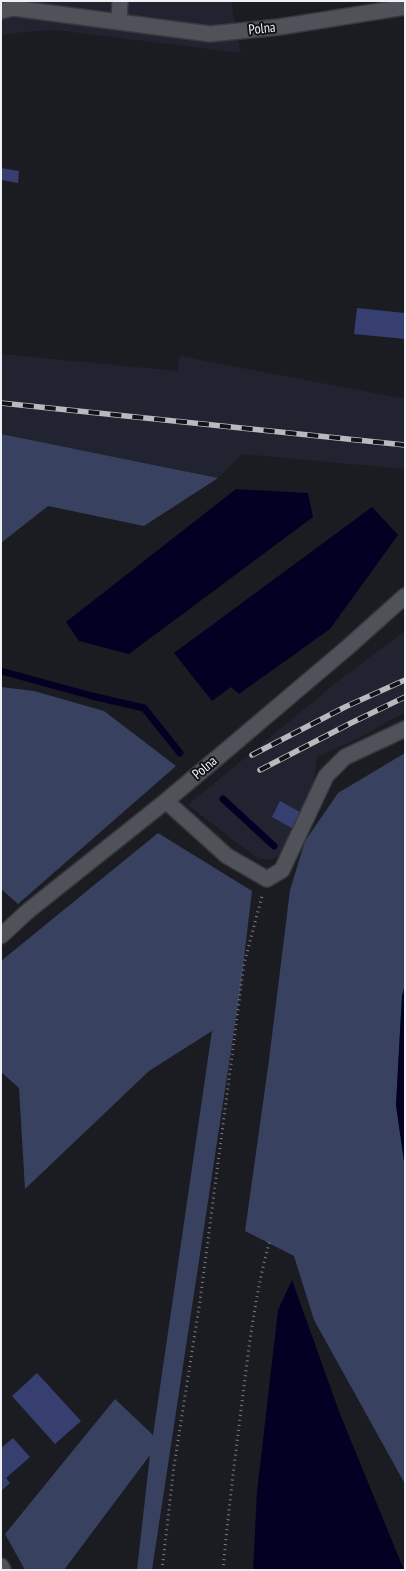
<!DOCTYPE html>
<style>
body{margin:0}
#map{position:relative;width:406px;height:1571px;overflow:hidden;background:#1a1c22;font-family:"PT Sans Narrow",sans-serif}
canvas{display:block}
.frame{position:absolute;inset:0;border:2px solid #eef0f4;pointer-events:none}
</style>
<div id="map">
<canvas width="406" height="1571"></canvas>
<div class="frame"></div>
</div>
<script>
const c = document.querySelector('canvas').getContext('2d');
c.lineJoin = 'round';
function fill(path, color) { c.fillStyle = color; c.fill(path, 'evenodd'); }
function stroke(path, color, width, dash) { c.strokeStyle = color; c.lineWidth = width; c.lineCap = dash ? 'butt' : 'round'; c.setLineDash(dash || []); c.stroke(path); }
function label(font, color, halo, rows, align = 'center') {
  c.font = font + ' "PT Sans Narrow",sans-serif'; c.lineWidth = 4; c.setLineDash([]); c.textBaseline = 'middle'; c.strokeStyle = halo; c.fillStyle = color; for (const [text, x, y, turn = 0] of rows) {
    c.save(); c.translate(x, y); c.rotate((+turn || 0) * Math.PI / 180); c.textAlign = isNaN(turn) ? turn : align; if (halo) c.strokeText(text, 0, 0); c.fillText(text, 0, 0); c.restore();
  }
}
fill(new Path2D(`
 M1,1H231L241,53L56,30L23,32L1,36Z
 M1,354L177,371L180,356L405,399V469L242,454L218,478L1,434Z
 M405,631V712L357,739L317,757L313,788L282,853L271,860L257,858L188,805L343,677Z`), '#212430');
fill(new Path2D(`
 M1,434L218,478L144,526L48,506L1,543Z
 M1,687L34,691L104,711L176,766L18,904L1,889Z
 M405,753V985L402,996L396,1105L405,1168V1484L314,1320L294,1256L245,1231L269,1060L290,890L305,841L338,793Z
 M158,833L252,891L240,991L152,1570H137L150,1455L64,1570H25L5,1534L115,1399L153,1435L212,1031L149,1071L25,1189L19,1088L1,1072V961Z`), '#394161');
fill(new Path2D(`
 M236,489L308,493L313,517L129,654L79,641L66,622Z
 M372,507L398,535L330,629L239,694L231,687L212,701L174,653Z
 M405,985V1168L396,1105L402,996Z
 M292,1280L340,1414L404,1570H253L257,1492L278,1310Z`), '#030024');
stroke(new Path2D(`
 M1,671L92,696L144,708L180,753
 M223,799L274,846`), '#030024', 7);
fill(new Path2D(`
 M1,168L19,171L18,183L1,180Z
 M357,308L405,313V339L354,334Z
 M280,801L300,812L292,828L272,817Z
 M37,1373L81,1421L55,1444L12,1396Z
 M13,1438L30,1457L6,1478L10,1483L1,1491V1448Z`), '#363f70');
const minor = new Path2D(`
 M1,11L13,8L210,34L279,27L405,7
 M119,22L120,1
 M166,801L227,856L267,879L282,870L326,776L345,757L405,729
 M1,936L28,911L166,801L223,753L348,647L405,596
 M1,1566L3,1570`);
stroke(minor, '#38393e', 18);
stroke(new Path2D(`
 M162,1570L174,1466L200,1301L244,964L262,896
 M223,1570C228,1514 235,1458 242,1402C249,1347 255,1293 270,1240`), '#7b7d82', 3, [1, 4]);
stroke(minor, '#50525a', 15);
const rail = new Path2D(`
 M1,403L405,445
 M252,755L345,707L405,680
 M260,770L351,723L405,697`);
stroke(rail, '#b8babe', 5.5);
stroke(rail, '#111319', 4, [11]);
label('14px', '#eef0f4', '#111319', [
 ["Polna",262,29,-6],
 ["Polna",205,768,-40]
]);
</script>
